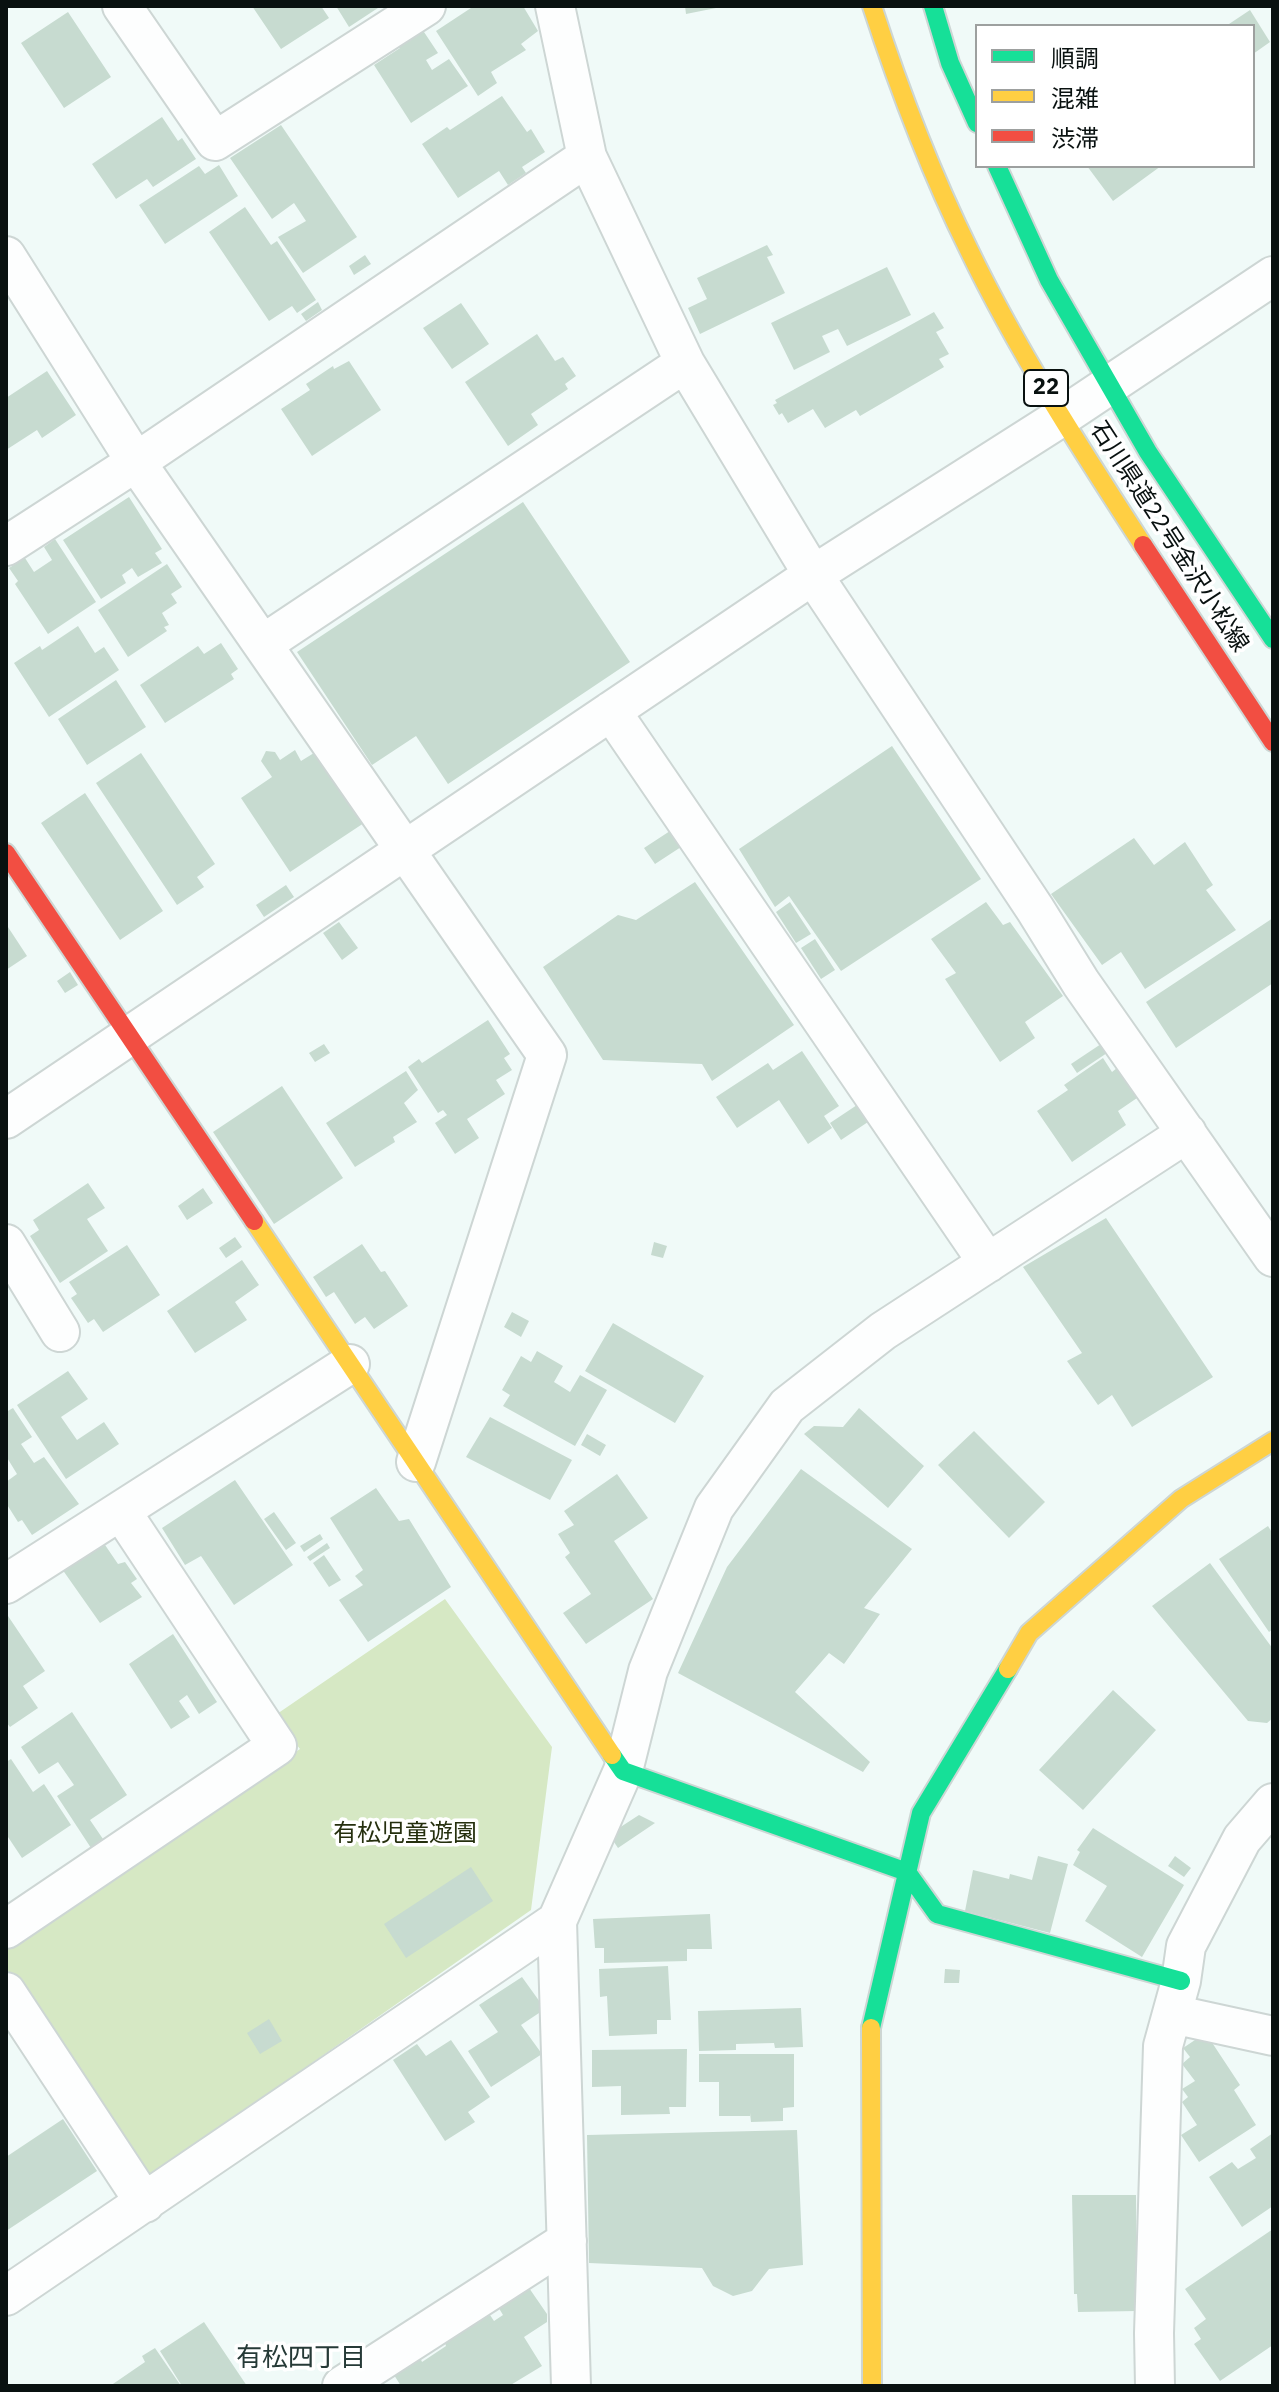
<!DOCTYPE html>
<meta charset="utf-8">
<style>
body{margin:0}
#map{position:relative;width:1279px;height:2392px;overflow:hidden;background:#f0faf8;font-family:"IBM Plex Sans","Noto Sans JP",sans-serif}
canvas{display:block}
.frame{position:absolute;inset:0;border:8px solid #091110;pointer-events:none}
.legend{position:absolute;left:975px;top:24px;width:280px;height:144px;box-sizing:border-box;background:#fff;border:2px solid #9da09f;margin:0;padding:10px 14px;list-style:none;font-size:24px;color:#091110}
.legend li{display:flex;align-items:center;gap:16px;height:40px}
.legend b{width:40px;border:2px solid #9da09f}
</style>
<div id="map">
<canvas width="1279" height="2392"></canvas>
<div class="frame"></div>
<ul class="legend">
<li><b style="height:10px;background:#16e098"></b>順調</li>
<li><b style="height:10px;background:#ffcf43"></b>混雑</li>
<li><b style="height:10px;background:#f24e42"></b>渋滞</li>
</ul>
</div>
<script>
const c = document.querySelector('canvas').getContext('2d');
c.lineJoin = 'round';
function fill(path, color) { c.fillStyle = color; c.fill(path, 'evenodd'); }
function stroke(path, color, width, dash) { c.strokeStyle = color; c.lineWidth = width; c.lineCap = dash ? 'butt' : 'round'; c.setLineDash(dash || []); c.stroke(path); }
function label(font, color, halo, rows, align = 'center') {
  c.font = font + ' "IBM Plex Sans","Noto Sans JP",sans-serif'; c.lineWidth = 7; c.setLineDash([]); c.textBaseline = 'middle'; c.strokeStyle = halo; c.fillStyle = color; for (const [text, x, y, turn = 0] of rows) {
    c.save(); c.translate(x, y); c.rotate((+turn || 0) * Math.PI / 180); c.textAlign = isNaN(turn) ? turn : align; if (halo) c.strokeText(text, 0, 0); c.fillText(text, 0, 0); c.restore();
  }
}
fill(new Path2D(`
 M445,1599L552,1747L531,1910L146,2179L6,1975V1948L300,1749L274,1716Z`), '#d6e8c4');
fill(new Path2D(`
 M252,6H321L329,18L281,49Z
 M336,6H381L349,27Z
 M474,6H523L538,31L521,44L526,50L491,72L497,83L478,96L436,31Z
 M685,6H721V7L686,14Z
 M1250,10L1270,42L1253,54V26H1226Z
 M68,12L111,77L64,108L21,43Z
 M422,29L438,53L426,60L432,70L449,59L468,86L411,123L374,65L400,48L397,45Z
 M502,96L527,132L531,129L545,152L522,167L526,173L508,185L499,171L458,198L422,144L447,127L450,130Z
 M162,117L178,141L182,138L196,159L153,187L147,179L116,199L92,164Z
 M281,125L357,237L303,273L278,237L306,221L294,203L272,219L230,158Z
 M219,165L238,196L165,244L139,205L199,166L205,174Z
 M1087,166H1161L1113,201Z
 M245,207L271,245L277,241L316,300L297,313L292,306L269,321L209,232Z
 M767,245L773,255L767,257L785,293L700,334L688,308L707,299L697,278Z
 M365,255L371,264L354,275L349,266Z
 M887,267L911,315L847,346L838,329L822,336L830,352L794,370L771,323Z
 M318,302L322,310L306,321L301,314Z
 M461,303L489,344L452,369L423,328Z
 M934,312L944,328L936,332L949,354L939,359L944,367L860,416L856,410L825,428L813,409L788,423L782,413L779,415L773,405L777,403L775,400Z
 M537,334L555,361L563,357L576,376L565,384L568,389L531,414L538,425L508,446L465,382Z
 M349,361L381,410L312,456L281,409L310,390L306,384L333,366L334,369Z
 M47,371L76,415L42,438L37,430L6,450V398Z
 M129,497L162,549L155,553L162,563L138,577L132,568L122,575L126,583L101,599L63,540Z
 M523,502L630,662L448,784L416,736L372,765L297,652Z
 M55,539L96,602L48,634L15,584L18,581L9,568L25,558L34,572L52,560L44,547Z
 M167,564L182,587L171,594L177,603L162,613L169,625L164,627L167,631L128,657L98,610Z
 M78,626L95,653L104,647L119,670L49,717L14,663L40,646L42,650Z
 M221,643L238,669L231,674L234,679L165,723L140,685L198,646L204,654Z
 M116,680L146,727L87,765L58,719Z
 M892,746L981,879L841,971L789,896L775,907L739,849Z
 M322,748L370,819L290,872L241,798L272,777L261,761L266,751L275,752L280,760L295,750L301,761Z
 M141,753L215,864L197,877L204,887L177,905L96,783Z
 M85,793L163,911L120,940L41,823Z
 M670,831L681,847L655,864L644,848Z
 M1134,838L1154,865L1185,842L1213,885L1206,890L1236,930L1145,989L1121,952L1102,965L1051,894Z
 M695,882L794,1025L712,1081L702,1064L603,1060L543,967L618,915L636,920Z
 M286,885L294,897L264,917L256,905Z
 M790,902L811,934L796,943L776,912Z
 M986,902L1003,925L1010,922L1063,996L1025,1022L1035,1038L1000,1062L945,979L956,973L931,939Z
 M1273,918V983L1176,1048L1146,1002Z
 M339,922L358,948L342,960L323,933Z
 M6,924L27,956L6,970Z
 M815,939L835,970L821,979L801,948Z
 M70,972L78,985L65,993L57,981Z
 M488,1020L510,1054L504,1058L512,1070L496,1080L505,1094L467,1119L479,1138L455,1154L435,1123L447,1115L443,1110L438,1113L408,1067L419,1059L422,1063Z
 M324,1044L330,1053L315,1062L309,1053Z
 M1101,1044L1107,1053L1077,1073L1071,1064Z
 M802,1051L839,1106L824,1116L832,1128L808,1144L779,1100L737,1128L716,1097L768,1063L773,1070Z
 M1103,1058L1112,1072L1117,1068L1137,1098L1118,1111L1126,1125L1072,1162L1037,1111L1068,1090L1064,1085Z
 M406,1071L418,1090L404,1103L417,1122L393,1137L395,1142L355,1167L326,1123Z
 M282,1086L343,1178L274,1224L213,1132Z
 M857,1105L868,1122L841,1140L830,1123Z
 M88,1183L105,1208L87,1219L108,1251L60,1283L30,1236L39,1230L33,1220Z
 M203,1188L213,1203L187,1220L178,1206Z
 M1106,1218L1213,1377L1132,1427L1112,1395L1098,1405L1067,1361L1082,1353L1023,1267Z
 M235,1237L242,1247L226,1258L219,1248Z
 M654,1242L667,1246L663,1258L651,1255Z
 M362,1244L381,1272L385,1271L408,1306L374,1329L365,1317L355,1324L334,1292L326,1297L313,1277Z
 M127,1245L160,1295L103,1332L94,1319L88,1323L71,1298L77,1294L69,1282Z
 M242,1260L259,1285L235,1302L247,1320L195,1353L167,1311Z
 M512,1312L529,1321L521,1337L504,1327Z
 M613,1323L704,1376L675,1423L585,1371Z
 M537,1351L563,1366L554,1382L570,1392L580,1375L607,1390L575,1446L503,1406L510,1395L502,1390L521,1356L531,1362Z
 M68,1371L88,1399L61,1417L77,1440L104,1422L119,1444L66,1479L17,1405Z
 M13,1408L32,1437L21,1444L34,1463L44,1457L79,1504L32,1535L22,1520L18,1522L6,1503V1482L17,1474L6,1456V1412Z
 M859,1408L924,1466L888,1508L804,1434L814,1426L843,1427Z
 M490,1417L572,1460L550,1500L466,1457Z
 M974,1431L1045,1502L1009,1538L938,1465Z
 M587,1434L606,1445L600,1456L581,1445Z
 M801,1469L912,1549L864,1608L880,1614L844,1664L829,1653L795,1692L870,1762L863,1772L678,1673L727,1567Z
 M617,1474L648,1518L614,1541L653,1599L586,1644L563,1613L591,1594L565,1557L570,1553L558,1534L574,1525L564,1511Z
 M235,1480L293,1565L234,1605L201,1556L185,1565L162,1528Z
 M376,1488L399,1521L409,1519L451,1587L368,1642L339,1600L363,1585L355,1576L363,1570L330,1518Z
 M274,1512L296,1543L286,1550L264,1519Z
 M1268,1526L1273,1534V1629L1269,1632L1219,1559Z
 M320,1534L323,1539L304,1552L300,1546Z
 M103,1542L118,1564L125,1562L137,1579L131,1583L142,1597L100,1623L62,1569Z
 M327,1543L330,1548L310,1561L307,1557Z
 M324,1555L341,1580L329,1587L313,1563Z
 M1210,1563L1273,1649V1718L1267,1723L1248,1721L1152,1606Z
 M6,1613L45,1671L23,1686L38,1708L10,1727L6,1722Z
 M173,1634L217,1702L199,1714L187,1695L179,1701L190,1717L171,1729L129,1664Z
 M1113,1690L1156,1730L1083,1810L1039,1770Z
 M72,1712L127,1795L90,1820L103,1839L91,1848L57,1796L74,1785L58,1762L39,1774L21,1747Z
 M11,1759L33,1792L44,1784L71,1825L22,1858L6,1834V1762Z
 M639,1815L655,1823L618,1848L614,1842L619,1828Z
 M1093,1828L1184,1885L1142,1957L1085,1921L1107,1886L1073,1865L1080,1852L1077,1850Z
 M1038,1856L1068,1864L1050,1933L965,1911L973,1870L1009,1879L1010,1874L1032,1880Z
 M1175,1856L1191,1868L1184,1877L1168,1866Z
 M471,1867L493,1901L406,1958L384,1924Z
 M710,1914L712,1949H687V1961L604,1963V1948H595L593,1919Z
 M668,1966L671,2020H657V2034L609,2036L607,1996L600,1997L599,1969Z
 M945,1969L960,1970L959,1983H944Z
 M522,1977L545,2009L521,2025L542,2054L491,2087L468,2051L498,2032L479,2005Z
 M801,2008L803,2047L775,2048L774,2043L736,2044V2050L699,2051L698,2011Z
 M269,2019L282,2041L260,2054L247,2033Z
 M1201,2036L1209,2038L1240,2085L1234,2090L1256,2125L1199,2162L1181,2135L1197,2125L1182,2102L1188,2097L1182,2089L1195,2081L1182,2064L1190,2057L1183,2048Z
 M451,2040L490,2097L468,2112L475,2122L445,2141L393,2060L417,2044L426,2056Z
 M687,2049L686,2107H669L670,2114L621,2115V2086L592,2087V2050Z
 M699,2054H794V2107L783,2108V2121L751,2122L750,2113V2116H719V2082H699Z
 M63,2119L97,2171L6,2231V2157Z
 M797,2130L803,2265L769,2269L752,2291L733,2296L713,2286L702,2268L589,2263L587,2135Z
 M1273,2133V2206L1242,2227L1209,2177L1232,2162L1238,2169L1256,2158L1250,2149Z
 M1072,2195H1136L1137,2311L1078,2312L1077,2294H1074Z
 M1273,2229V2345L1220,2381L1194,2344L1201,2339L1194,2328L1206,2319L1185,2289Z
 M527,2285L547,2314V2322L524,2337L542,2366L509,2386H401L394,2375L420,2357L422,2362L446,2346L445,2343L453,2335L488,2312L494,2321L503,2315L497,2305Z
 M204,2322L247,2386H182L160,2351Z
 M155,2348L181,2386H110L145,2362L142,2356Z`), '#c7dbd0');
const street = new Path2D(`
 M122,6L215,141L426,6
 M555,6L587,157L685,363L813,575L1035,909L1081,983L1273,1257
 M6,256L136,462L547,1055L416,1462
 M6,546L136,462L587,157
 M263,644L685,363
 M611,711L988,1263
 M6,1119L813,575L1063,416L1273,276
 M6,1244L60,1332
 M6,1584L350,1364
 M6,1929L277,1746L121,1511
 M6,1992L145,2203
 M1172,2014L1273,2036
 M6,2296L557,1921
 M342,2386L567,2241
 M571,2386L557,1921L623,1771L648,1671L714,1508L787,1406L883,1331L1187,1133
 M1155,2386L1154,2333L1163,2046L1181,1981L1186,1946L1242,1839L1273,1803`);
const fast = new Path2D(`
 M933,6L950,63L977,123
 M997,166L1049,280L1148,452L1273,639
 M612,1755L623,1771L907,1872L937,1914L1181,1981
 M871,2028L921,1813L1008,1669`);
const slow = new Path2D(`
 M872,6C899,89 930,171 969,250C1018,352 1081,449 1143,545
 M254,1221L612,1755
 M1008,1669L1029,1633L1181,1499L1273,1441
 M871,2028L872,2386`);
const jam = new Path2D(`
 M1143,545L1273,742
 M6,853L254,1221`);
stroke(street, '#cdd6d4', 42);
stroke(fast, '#cdd6d4', 22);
stroke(slow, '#cdd6d4', 22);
stroke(jam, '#cdd6d4', 22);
stroke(street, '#fdfefe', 38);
stroke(fast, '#16e098', 18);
stroke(slow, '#ffcf43', 18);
stroke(jam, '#f24e42', 18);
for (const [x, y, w] of [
 [1046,388,44]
]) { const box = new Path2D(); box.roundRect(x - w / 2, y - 18, w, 36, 6); c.fillStyle = '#fff'; c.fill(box); stroke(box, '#091110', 2); }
label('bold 22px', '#091110', null, [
 ["22",1046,388]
]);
label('24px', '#091110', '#fff', [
 ["石川県道22号金沢小松線",1169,537,57]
]);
label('24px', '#252f0e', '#fff', [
 ["有松児童遊園",405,1834]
]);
label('26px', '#263a37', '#fff', [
 ["有松四丁目",301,2358]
]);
</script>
